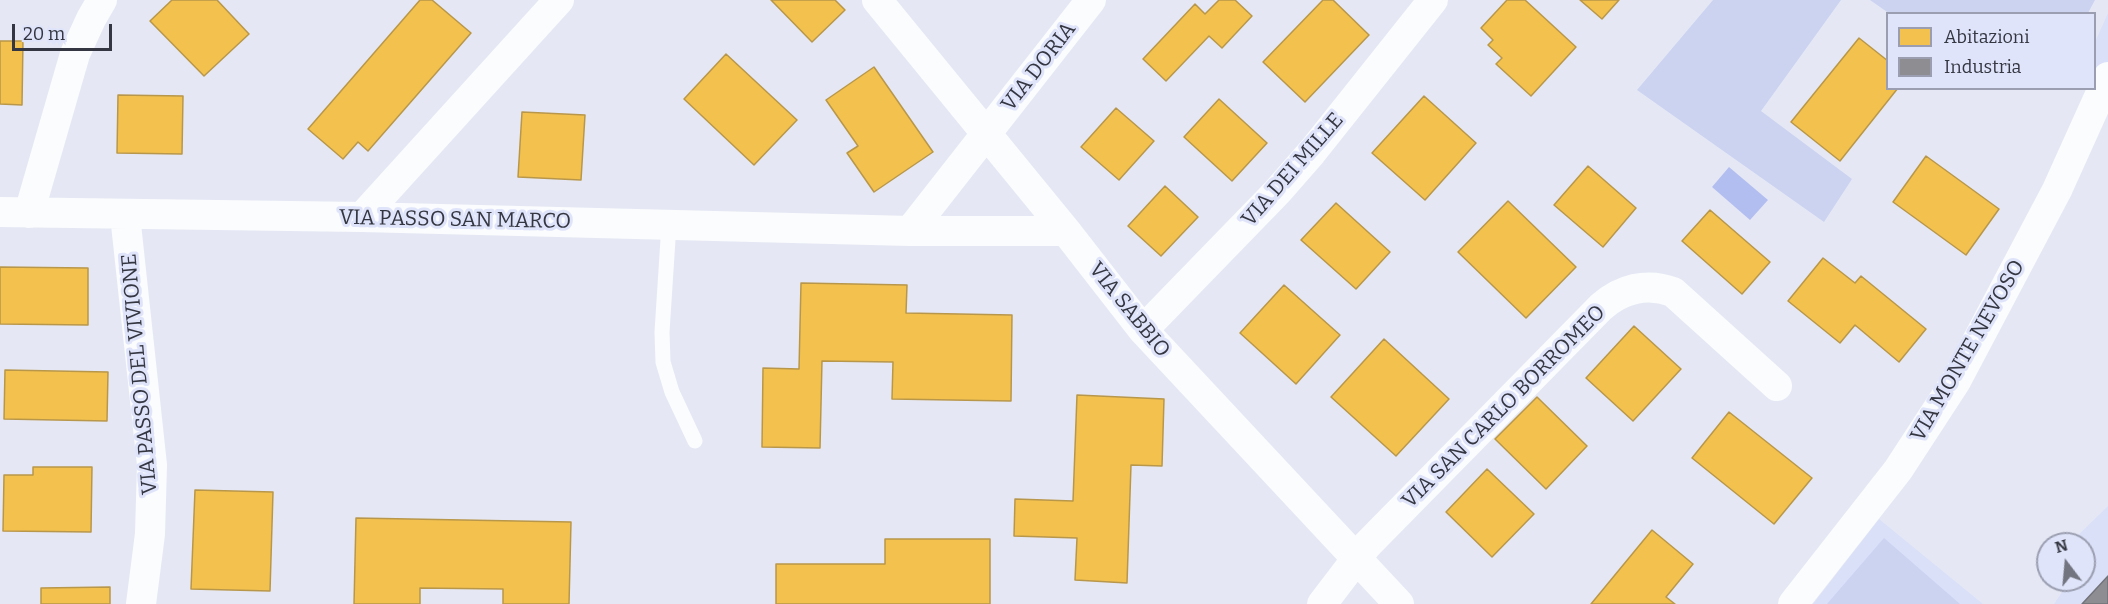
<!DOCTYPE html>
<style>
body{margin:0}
#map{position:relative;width:2108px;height:604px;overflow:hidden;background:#e5e8f4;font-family:Bitter,serif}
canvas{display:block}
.legend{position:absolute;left:1886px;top:12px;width:210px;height:78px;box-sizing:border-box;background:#dfe4fa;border:2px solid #9b9eb0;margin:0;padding:8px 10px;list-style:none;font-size:18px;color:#343641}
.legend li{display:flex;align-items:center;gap:12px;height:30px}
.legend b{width:30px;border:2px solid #9b9eb0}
.north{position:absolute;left:2036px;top:532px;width:60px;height:60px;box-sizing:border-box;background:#dfe4fa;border:2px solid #9b9eb0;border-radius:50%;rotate:344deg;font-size:16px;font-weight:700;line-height:24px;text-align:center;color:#343641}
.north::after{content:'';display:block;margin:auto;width:21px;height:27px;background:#727480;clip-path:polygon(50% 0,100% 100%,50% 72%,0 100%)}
.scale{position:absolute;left:12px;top:24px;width:100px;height:27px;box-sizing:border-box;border:3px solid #343641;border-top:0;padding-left:8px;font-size:18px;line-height:21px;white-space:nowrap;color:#343641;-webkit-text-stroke:4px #dfe4fa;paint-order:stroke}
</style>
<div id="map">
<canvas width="2108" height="604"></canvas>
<ul class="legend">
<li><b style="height:16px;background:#f2c14e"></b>Abitazioni</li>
<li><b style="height:16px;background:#8d8d92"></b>Industria</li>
</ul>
<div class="north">N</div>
<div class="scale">20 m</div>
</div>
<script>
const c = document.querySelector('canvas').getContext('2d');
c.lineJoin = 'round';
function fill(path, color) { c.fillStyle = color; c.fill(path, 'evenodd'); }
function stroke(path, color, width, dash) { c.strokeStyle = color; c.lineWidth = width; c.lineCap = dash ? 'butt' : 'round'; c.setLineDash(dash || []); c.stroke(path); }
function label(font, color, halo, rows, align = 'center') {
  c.font = font + ' Bitter,serif'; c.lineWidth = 6; c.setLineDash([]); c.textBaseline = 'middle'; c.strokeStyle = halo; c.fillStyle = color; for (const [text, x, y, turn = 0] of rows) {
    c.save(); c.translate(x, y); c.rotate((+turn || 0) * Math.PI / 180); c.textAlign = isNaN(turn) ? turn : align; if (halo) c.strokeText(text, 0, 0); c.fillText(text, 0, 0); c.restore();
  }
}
fill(new Path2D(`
 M2108,13V98L2094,88L2095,42Z
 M2108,506V604H2054L2068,583L2067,580H2084V544H2069Z
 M1879,519L1983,604H1813Z`), '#dae0f8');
fill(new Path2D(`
 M1713,0H1841L1761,111L1852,179L1824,222L1637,90Z
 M1870,0H2095L2088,13L1890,14Z
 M1884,538L1960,604H1827Z`), '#cbd3f1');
fill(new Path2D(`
 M1729,167L1768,200L1750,220L1712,187Z`), '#b3bef0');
const homes = new Path2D(`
 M172,0H217L249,34L204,76L150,21Z
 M420,0H432L471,33L368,151L358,142L343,159L308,129Z
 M771,0H835L845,10L812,42Z
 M1219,0H1235L1252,16L1222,48L1209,36L1166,81L1143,59L1195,4L1205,14Z
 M1323,0H1333L1369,35L1305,102L1263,62Z
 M1507,0H1525L1576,47L1531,96L1496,64L1502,58L1488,45L1493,40L1481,28Z
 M1580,0H1619L1602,19Z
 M1859,38L1888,61V88H1898L1840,161L1791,122Z
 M0,41H23L22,105L0,104Z
 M726,54L797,120L754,165L684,99Z
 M874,67L933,152L874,192L847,153L858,146L826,100Z
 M118,95L183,96L182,154L117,153Z
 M1424,96L1476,143L1425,200L1372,153Z
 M1219,99L1267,143L1232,181L1184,137Z
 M1116,108L1154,141L1119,180L1081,147Z
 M522,112L585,115L581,180L518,177Z
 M1926,156L1999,209L1966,255L1893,202Z
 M1588,166L1636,208L1603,247L1554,205Z
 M1165,186L1198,217L1161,256L1128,226Z
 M1508,201L1576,267L1526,318L1458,252Z
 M1336,203L1390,252L1356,289L1301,240Z
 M1710,210L1770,262L1742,294L1682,241Z
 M1823,258L1855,283L1861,276L1926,329L1899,362L1855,325L1840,343L1788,301Z
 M0,267L88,268V325L0,324Z
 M801,283L907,285L906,313L1012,315L1011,401L892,399L893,362L822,361L820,448L762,447L763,368L799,369Z
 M1284,285L1340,335L1296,384L1240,333Z
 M1634,326L1681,369L1633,421L1586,378Z
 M1384,339L1449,399L1396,456L1331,397Z
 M5,370L108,372L107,421L4,419Z
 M1077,395L1164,399L1162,466L1131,465L1127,583L1075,580L1077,538L1014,536L1015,499L1073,501Z
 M1537,397L1587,446L1546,489L1495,439Z
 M1729,412L1812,478L1774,524L1692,458Z
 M33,467H92L91,532L3,531L4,475H33Z
 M1487,469L1534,514L1492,557L1446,512Z
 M195,490L273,492L270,591L191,589Z
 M356,518L571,522L569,604H503V589L420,588V604H354Z
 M1652,530L1693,564L1666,597L1675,604H1591Z
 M885,539H990V604H776V564H885Z
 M110,587V604H41V588Z`);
fill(homes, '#f2c14e');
stroke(homes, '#b9974a', 1.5);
const industry = new Path2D(`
 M2108,576V604H2082Z`);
fill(industry, '#8d8d92');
stroke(industry, '#72737a', 1.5);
stroke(new Path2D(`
 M669,224L662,332L663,362L672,392L695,441`), '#fbfcfd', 15);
stroke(new Path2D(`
 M877,0L1066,231L1143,330L1399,604
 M0,212L362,217L910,231H1066
 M29,213L75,54L91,19L102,0
 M125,215L152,465L150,534L141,604
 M362,217L559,0
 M910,231L1091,0
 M1143,330L1277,192L1312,152L1433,0
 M1322,604L1367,545L1601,307C1621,289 1647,282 1673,292L1777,386
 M1793,604L1898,470L1956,381L2057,190L2108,77`), '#fbfcfd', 30);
label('21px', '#343641', '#dfe4fa', [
 ["VIA DORIA",1039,67,-52],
 ["VIA DEI MILLE",1293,170,-49],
 ["VIA PASSO SAN MARCO",455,220,1],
 ["VIA SABBIO",1129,310,51],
 ["VIA MONTE NEVOSO",1968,351,-60],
 ["VIA PASSO DEL VIVIONE",140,374,-95],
 ["VIA SAN CARLO BORROMEO",1504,407,-45]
]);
</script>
